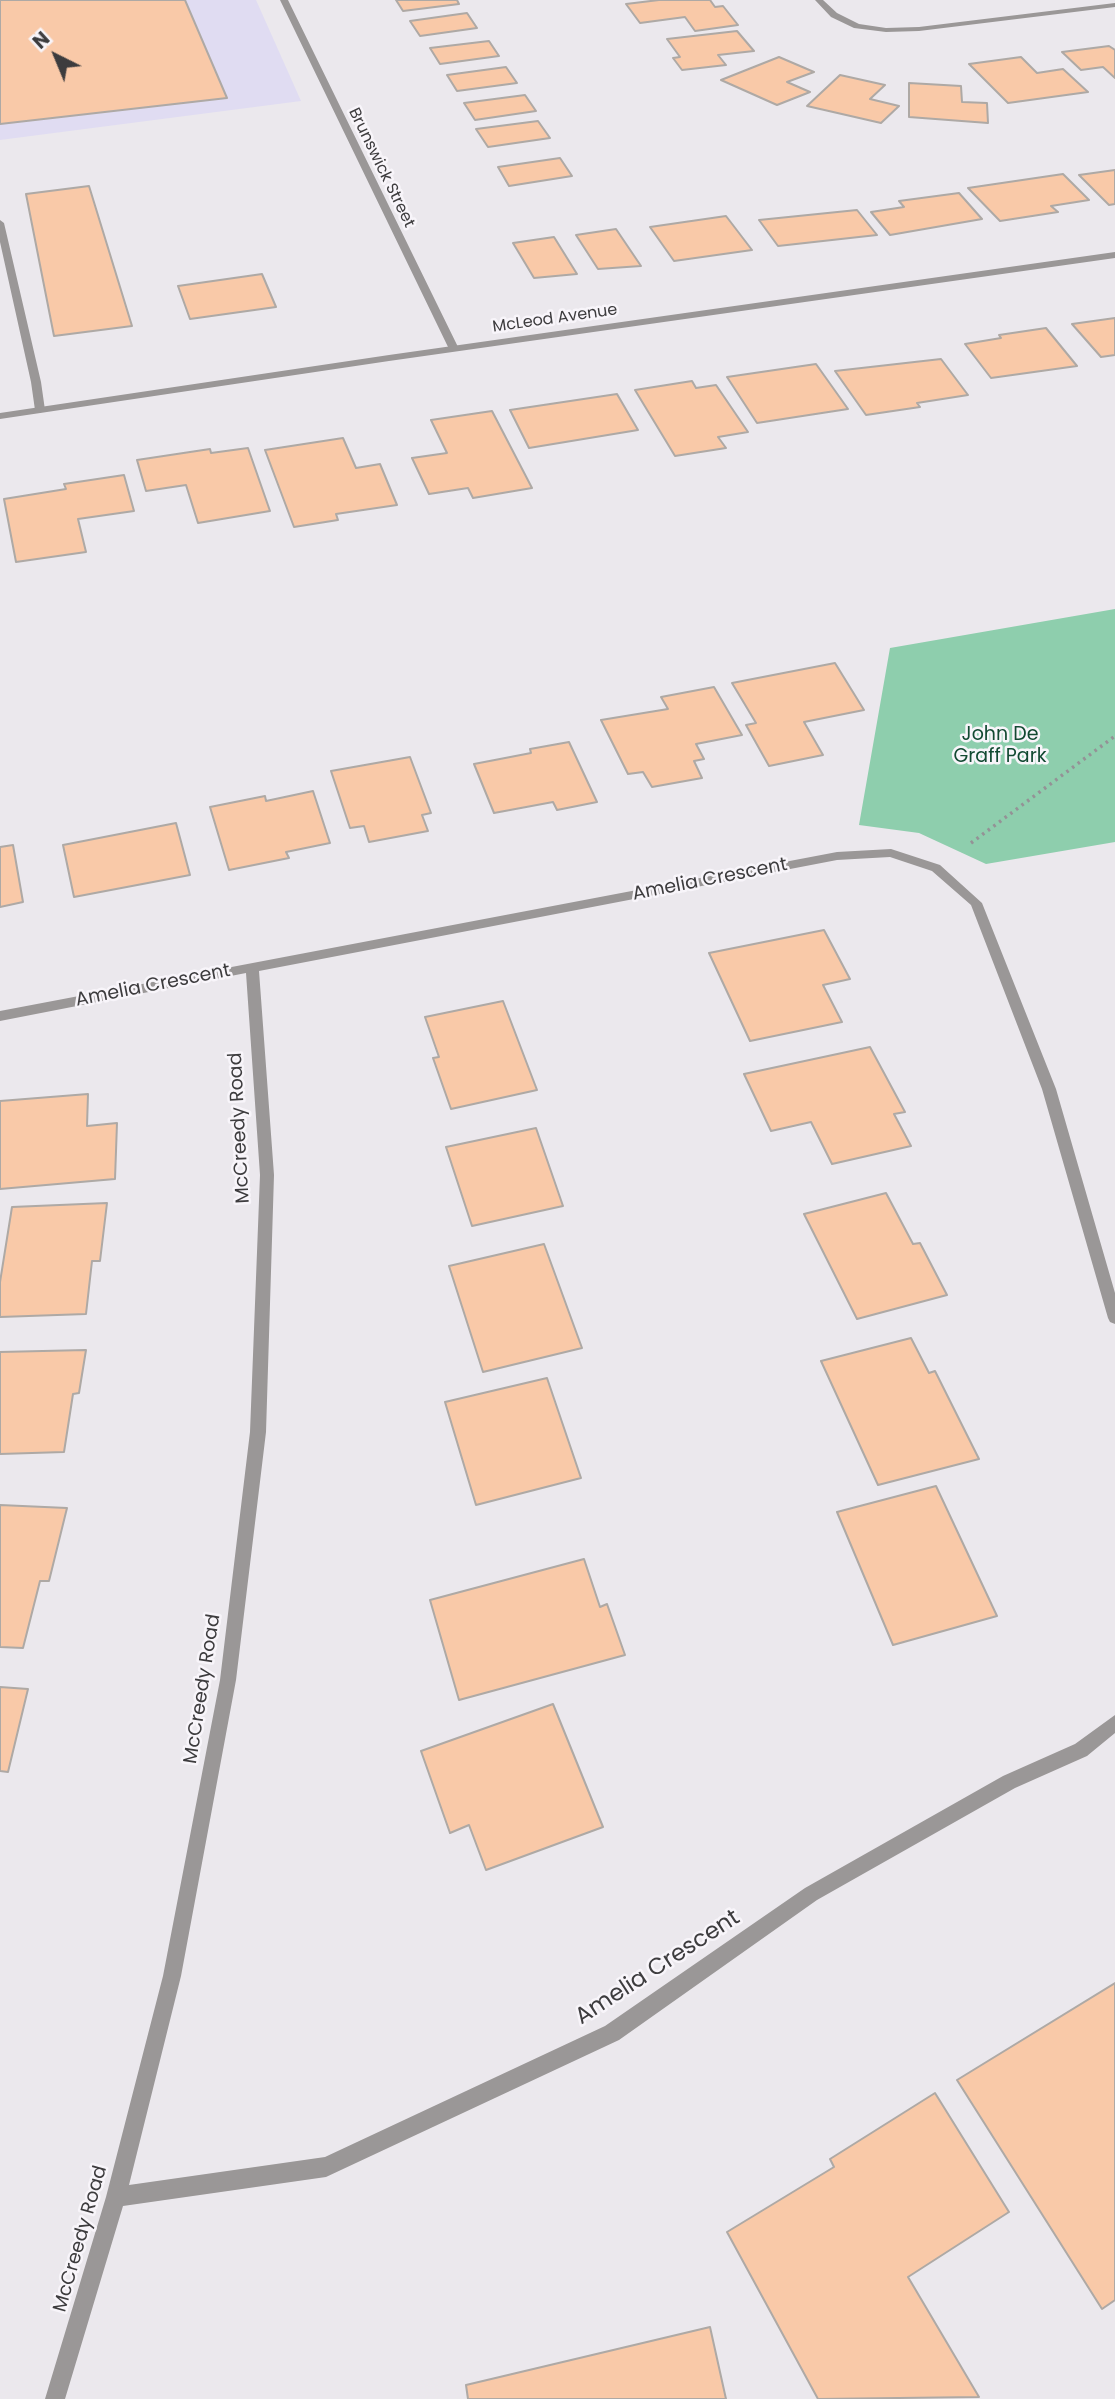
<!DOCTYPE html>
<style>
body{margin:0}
#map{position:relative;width:1115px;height:2399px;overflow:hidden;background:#ebe8ed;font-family:Poppins,sans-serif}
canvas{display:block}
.north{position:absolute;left:21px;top:21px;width:70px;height:70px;-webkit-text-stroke:5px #f8f5fa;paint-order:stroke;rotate:317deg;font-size:19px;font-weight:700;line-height:28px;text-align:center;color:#3d3c3e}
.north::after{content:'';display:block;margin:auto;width:24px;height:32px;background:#3d3c3e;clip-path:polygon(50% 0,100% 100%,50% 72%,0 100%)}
</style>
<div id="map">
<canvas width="1115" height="2399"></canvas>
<div class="north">N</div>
</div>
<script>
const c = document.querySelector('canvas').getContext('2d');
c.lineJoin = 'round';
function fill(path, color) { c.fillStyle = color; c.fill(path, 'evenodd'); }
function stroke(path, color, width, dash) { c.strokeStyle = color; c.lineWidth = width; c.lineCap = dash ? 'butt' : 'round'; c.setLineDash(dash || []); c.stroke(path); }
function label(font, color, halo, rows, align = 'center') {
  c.font = font + ' Poppins,sans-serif'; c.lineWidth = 5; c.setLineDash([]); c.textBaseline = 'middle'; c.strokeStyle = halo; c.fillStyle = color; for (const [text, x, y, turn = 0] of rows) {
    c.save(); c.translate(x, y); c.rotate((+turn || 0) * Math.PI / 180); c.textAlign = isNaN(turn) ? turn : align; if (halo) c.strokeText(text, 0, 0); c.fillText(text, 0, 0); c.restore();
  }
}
fill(new Path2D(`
 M0,0H256L301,101L0,140Z`), '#e0dcf2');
fill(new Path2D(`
 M1115,609V842L986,864L919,833L859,825L890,648Z`), '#8ecead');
const building = new Path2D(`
 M0,0H185L227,98L0,124Z
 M396,0H457L459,4L403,11Z
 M659,0H710L715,7L723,6L738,25L695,31L685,17L640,23L626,4Z
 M467,13L477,28L420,36L410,21Z
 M737,31L754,51L718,55L726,65L682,70L673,58L680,57L667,39Z
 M489,41L499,56L440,64L430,48Z
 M1109,46L1115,50V78L1103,67L1081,70L1062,52Z
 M779,57L814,72L787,82L810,92L777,105L721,80Z
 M1021,57L1037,73L1063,69L1088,92L1008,103L969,64Z
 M506,67L517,83L457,91L447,75Z
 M840,75L885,85L870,99L899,106L881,123L807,106Z
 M909,83L961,86L962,102L987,103L988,123L909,117Z
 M525,95L536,111L475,120L464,103Z
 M538,121L550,138L488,147L476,129Z
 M560,158L572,176L509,186L498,167Z
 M1115,170V204L1109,205L1079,175Z
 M1063,174L1089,200L1051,206L1058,212L1000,221L968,188Z
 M89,186L132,326L54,336L26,194Z
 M959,193L982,219L890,235L871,212L904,207L899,201Z
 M857,210L877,235L778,246L759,220Z
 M726,216L752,250L674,261L650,227Z
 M616,229L641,266L598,269L576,235Z
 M554,237L577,274L534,278L513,243Z
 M262,274L276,307L190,319L178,286Z
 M1115,318V355L1101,357L1072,324Z
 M1046,328L1077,366L991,378L965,344L1001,338L999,335Z
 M941,359L968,395L917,403L920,407L866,415L835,371Z
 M816,364L848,409L757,423L727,377Z
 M692,381L696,388L716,385L748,432L718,437L726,448L675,456L635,390Z
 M617,394L638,430L529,448L510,410Z
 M492,411L532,488L473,498L468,488L429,494L412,458L447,453L431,420Z
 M343,438L356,468L380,464L397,505L336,514L338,520L294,527L265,450Z
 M248,448L270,511L198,523L186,485L146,491L137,460L210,449L211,453Z
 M124,475L134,511L78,519L86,552L16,562L4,499L66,489L64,484Z
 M835,663L864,710L804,722L823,755L769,766L746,725L756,723L732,683Z
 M714,687L742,735L696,744L704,759L694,761L702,778L652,787L643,772L628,774L601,720L668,709L661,697Z
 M569,742L597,802L557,810L553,802L494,813L474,764L531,753L530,749Z
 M410,757L431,813L422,815L428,831L369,842L364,826L350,828L331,771Z
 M313,791L330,843L286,852L289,858L229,870L210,807L265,796L266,801Z
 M176,823L190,875L74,897L63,845Z
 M13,845L23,902L0,907V847Z
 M824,930L850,979L823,985L842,1022L750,1041L709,953Z
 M503,1001L537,1090L451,1109L433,1058L439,1057L425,1017Z
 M870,1047L905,1112L894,1114L911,1146L832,1164L811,1122L771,1131L744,1074Z
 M88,1094L87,1126L117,1123L115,1179L0,1189V1101Z
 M536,1128L563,1206L472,1226L446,1147Z
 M886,1193L913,1244L920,1243L947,1295L857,1319L804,1214Z
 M107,1203L100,1261H92L86,1314L0,1317V1282L12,1207Z
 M544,1244L582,1348L483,1372L449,1266Z
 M911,1338L929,1373L935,1371L979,1459L878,1485L821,1361Z
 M86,1350L79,1393L73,1394L64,1452L0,1454V1352Z
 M547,1378L581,1478L476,1505L445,1402Z
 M936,1486L997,1616L893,1645L837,1512Z
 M0,1505L67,1508L49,1581H40L23,1648L0,1647Z
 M584,1559L600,1607L607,1604L625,1655L459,1700L430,1600Z
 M0,1687L28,1689L8,1772L0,1771Z
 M553,1704L603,1827L486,1870L469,1825L450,1833L421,1751Z
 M1115,1983V2300L1102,2309L957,2080Z
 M935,2093L1009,2212L908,2277L979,2397L818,2399L727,2232L834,2167L830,2159Z
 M710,2327L726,2399H468L466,2385Z`);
fill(building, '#f9c9a8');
stroke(building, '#aea9a5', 2);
stroke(new Path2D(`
 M971,843L1115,736`), '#949296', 3.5, [2.5, 4.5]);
fill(new Path2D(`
 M0,220L4,223L41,382L45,410L40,413L35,410L31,382L0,242Z`), '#9a9797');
fill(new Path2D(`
 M280,0H288L459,349L457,351L449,349Z
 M815,0H823L837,13L859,24L886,28L919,27L1115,3V7L919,31L886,32L854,28L831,17Z
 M891,849L940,865L982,903L1056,1089L1115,1293V1324L1110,1322L1108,1318L1042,1089L971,905L932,871L890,857L837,860L259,971L274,1175L266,1432L236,1680L181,1976L129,2185L325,2157L605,2026L805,1888L1003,1776L1075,1744L1115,1715V1733L1087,1756L1015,1788L817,1900L619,2040L326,2177L123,2206L65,2399H45L106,2197L163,1976L220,1680L250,1432L260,1175L246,973L0,1021V1011L837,852Z`), '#9a9797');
fill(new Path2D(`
 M1115,252V258L389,361L0,419V413L389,355Z`), '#9a9797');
label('16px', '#3d3c3e', '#f8f5fa', [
 ["Brunswick Street",381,168,64],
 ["McLeod Avenue",555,319,-8]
]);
label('19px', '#124a32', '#f8f5fa', [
 ["John De",1000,735],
 ["Graff Park",1000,757]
]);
label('19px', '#3d3c3e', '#f8f5fa', [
 ["Amelia Crescent",710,880,-11],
 ["Amelia Crescent",153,986,-11],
 ["McCreedy Road",240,1128,-93],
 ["McCreedy Road",203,1689,-81],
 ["McCreedy Road",81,2239,-74]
]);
label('23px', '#3d3c3e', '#f8f5fa', [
 ["Amelia Crescent",658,1968,-33]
]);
</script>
